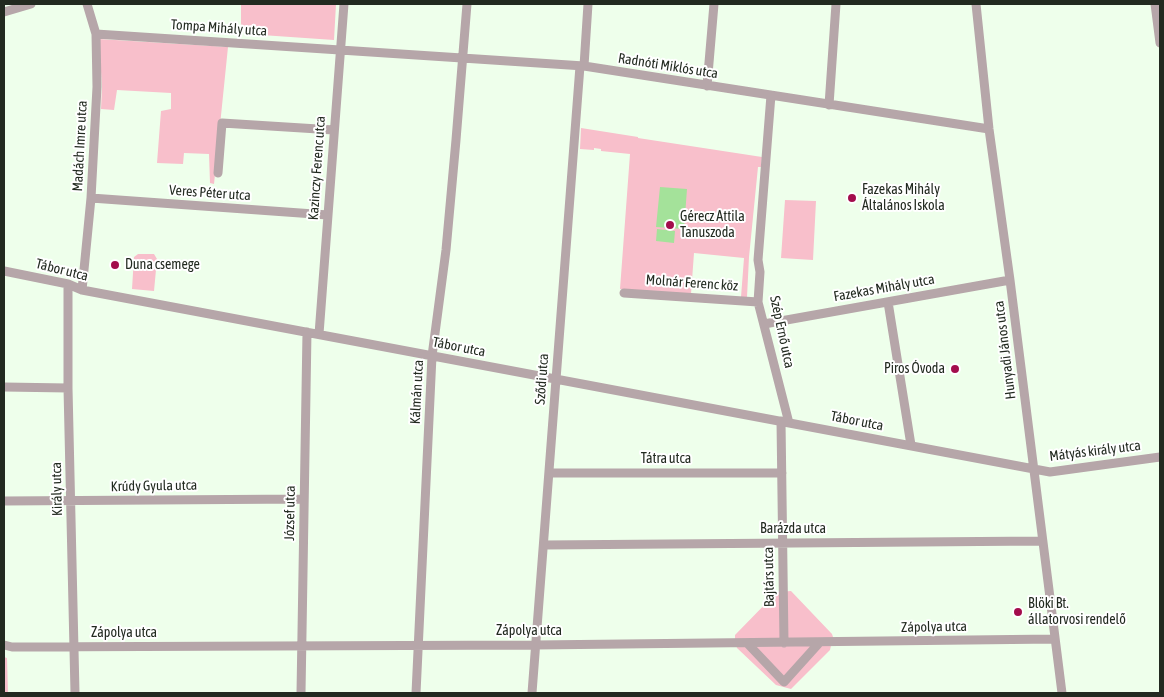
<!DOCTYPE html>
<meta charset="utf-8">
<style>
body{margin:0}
#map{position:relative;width:1164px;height:697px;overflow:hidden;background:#eeffeb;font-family:"Asap Condensed",sans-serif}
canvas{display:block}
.frame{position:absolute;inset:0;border:5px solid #222a20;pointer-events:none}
</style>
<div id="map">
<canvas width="1164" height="697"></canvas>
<div class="frame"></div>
</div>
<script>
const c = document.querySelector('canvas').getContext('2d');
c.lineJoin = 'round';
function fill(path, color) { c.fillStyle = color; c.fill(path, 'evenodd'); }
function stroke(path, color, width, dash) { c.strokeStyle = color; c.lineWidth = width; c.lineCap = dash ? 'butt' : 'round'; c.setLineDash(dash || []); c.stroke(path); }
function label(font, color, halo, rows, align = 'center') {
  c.font = font + ' "Asap Condensed",sans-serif'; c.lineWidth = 4; c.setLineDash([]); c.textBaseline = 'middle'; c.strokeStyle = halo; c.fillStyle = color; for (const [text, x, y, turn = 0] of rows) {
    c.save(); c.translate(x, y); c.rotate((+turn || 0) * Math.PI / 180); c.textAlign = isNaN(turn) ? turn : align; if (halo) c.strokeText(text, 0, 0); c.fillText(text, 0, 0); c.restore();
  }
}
fill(new Path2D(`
 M241,4H336L334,40L247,34L241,24Z
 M99,39L228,47L214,184L210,183L209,154L184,153L183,164L157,163L161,111L171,109V93L117,90L114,110L101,109L102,87Z
 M581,128L638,137V138L762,157L761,167H758L749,257L747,297H741L744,258L694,253L691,294L620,289L630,154L601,151V149L594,148V150L580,149Z
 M785,200L816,201L813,260L781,258Z
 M138,254H154L157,259L154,291L132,289L134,257Z
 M791,591L832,634L833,637L830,650L791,689L776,685L737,648L735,642V635L774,595L778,592Z
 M4,657L7,658L8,693H4Z`), '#f8bfcb');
fill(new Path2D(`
 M660,187L687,189L684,229L656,227Z
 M657,229L675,231L674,243L656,241Z`), '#a4e29a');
stroke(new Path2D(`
 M976,4L989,129L1010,280L1062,693
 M1155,4L1160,43
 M4,12L31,4
 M96,34L584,66L989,129
 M584,66L588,4
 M707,86L714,4
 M771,95L758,260L760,272L758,302L789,423
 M829,105L836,4
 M218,173L222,123L334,130
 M91,198L328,215
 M4,271L68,284L82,290L1050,472L1160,457
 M68,284V388L75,693
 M82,290L91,198L97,87L96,34L87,4
 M624,293L758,302
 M888,302L911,445
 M764,324L1010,280
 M319,334L344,4
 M4,387L68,388
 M781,421L784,643
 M549,473H782
 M4,501L304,499
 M544,545L1042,541
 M747,643L784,682L820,642
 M4,645L12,647L536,645L1055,639
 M301,693L307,332
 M416,693L432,356L446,250L456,140L467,4
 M532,693L580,66`), '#b6a6a9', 9);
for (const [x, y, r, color] of [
 [852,198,5,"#a30d4c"],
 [670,225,5,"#a30d4c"],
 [115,265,5,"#a30d4c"],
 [955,369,5,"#a30d4c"],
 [1018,612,5,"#a30d4c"]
]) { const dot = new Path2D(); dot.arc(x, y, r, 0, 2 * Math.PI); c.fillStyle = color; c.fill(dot); stroke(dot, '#fff', 2); }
label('14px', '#222a20', '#fff', [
 ["Tompa Mihály utca",219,28,4],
 ["Radnóti Miklós utca",668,66,9],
 ["Madách Imre utca",80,146,-87],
 ["Kazinczy Ferenc utca",317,168,-86],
 ["Veres Péter utca",210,193,4],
 ["Tábor utca",62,270,14],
 ["Molnár Ferenc köz",692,283,4],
 ["Fazekas Mihály utca",884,288,-10],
 ["Szép Ernő utca",782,332,78],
 ["Tábor utca",459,347,11],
 ["Hunyadi János utca",1005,350,-97],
 ["Sződi utca",542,379,-86],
 ["Kálmán utca",417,392,-87],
 ["Tábor utca",857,421,11],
 ["Mátyás király utca",1095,451,-7],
 ["Tátra utca",666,459],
 ["Krúdy Gyula utca",154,486,-1],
 ["Király utca",57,489,-91],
 ["József utca",290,513,-89],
 ["Barázda utca",793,529],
 ["Bajtárs utca",769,577,-91],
 ["Zápolya utca",934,627,-1],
 ["Zápolya utca",529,631],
 ["Zápolya utca",124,633]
]);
label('14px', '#222a20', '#fff', [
 ["Fazekas Mihály",862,190],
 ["Általános Iskola",862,206],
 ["Gérecz Attila",680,217],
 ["Tanuszoda",680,233],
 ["Duna csemege",125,265],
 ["Piros Óvoda",945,369,"right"],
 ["Blöki Bt.",1028,604],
 ["állatorvosi rendelő",1028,620]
], 'left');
</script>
